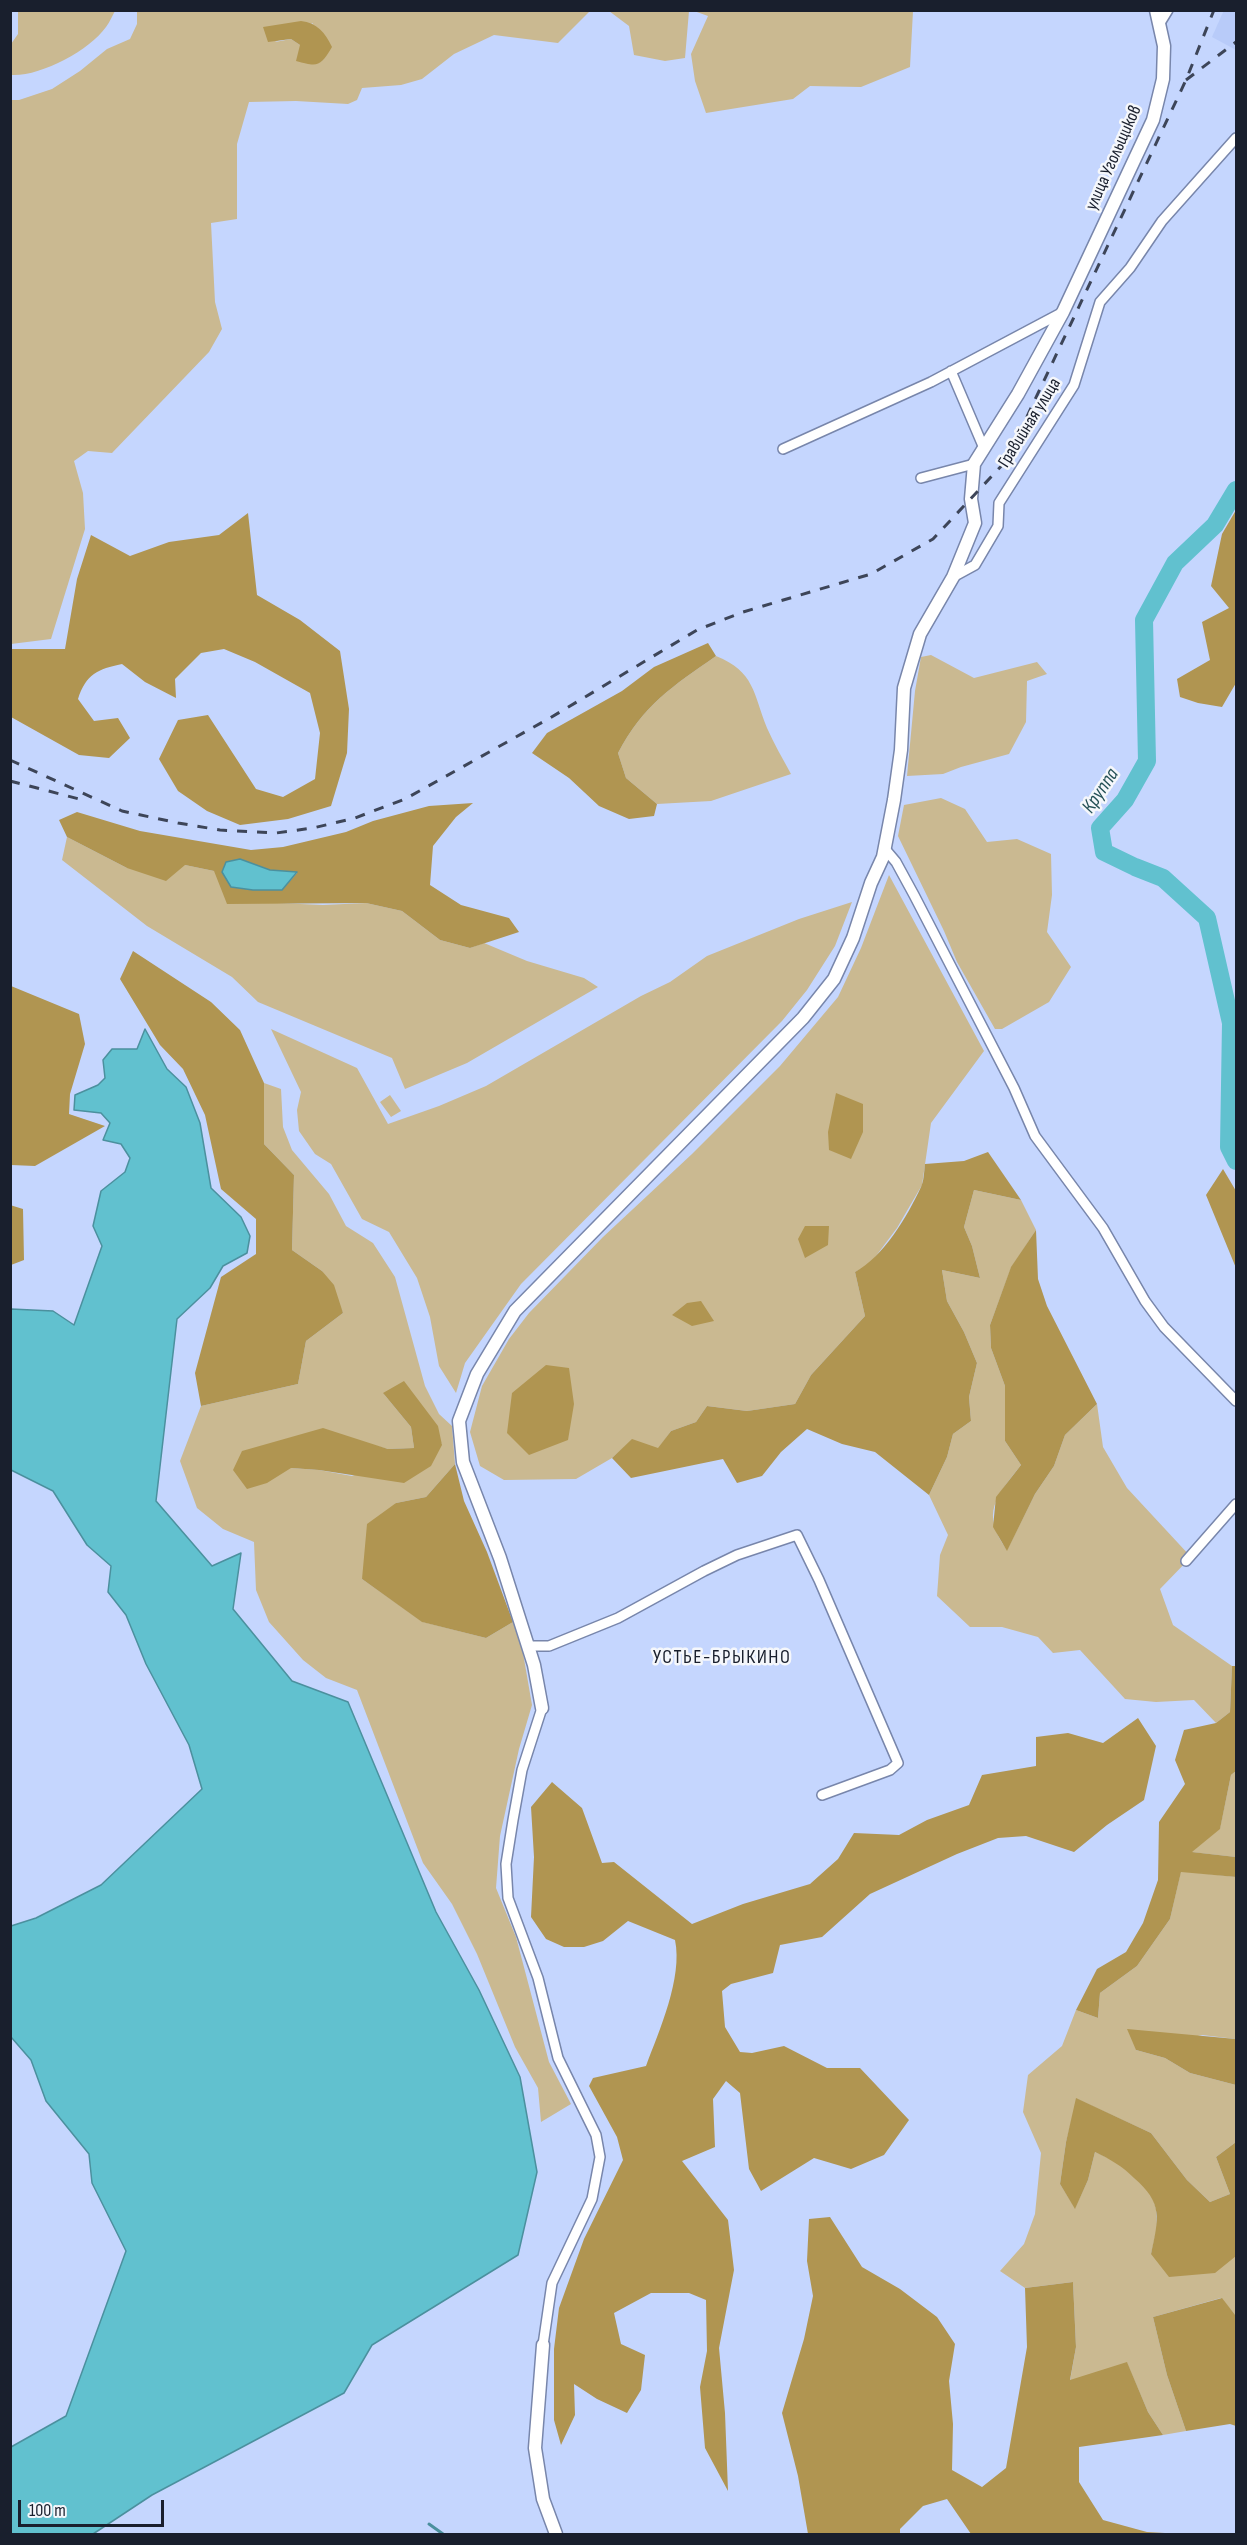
<!DOCTYPE html>
<meta charset="utf-8">
<style>
body{margin:0}
#map{position:relative;width:1247px;height:2545px;overflow:hidden;background:#c5d6fe;font-family:"Sofia Sans Condensed",sans-serif}
canvas{display:block}
.frame{position:absolute;inset:0;border:12px solid #191f2d;pointer-events:none}
.scale{position:absolute;left:18px;top:2500px;width:146px;height:27px;box-sizing:border-box;border:3px solid #191f2d;border-top:0;padding-left:8px;font-size:18px;line-height:21px;white-space:nowrap;color:#191f2d;-webkit-text-stroke:4px #f5f7fb;paint-order:stroke}
</style>
<div id="map">
<canvas width="1247" height="2545"></canvas>
<div class="frame"></div>
<div class="scale">100 m</div>
</div>
<script>
const c = document.querySelector('canvas').getContext('2d');
c.lineJoin = 'round';
function fill(path, color) { c.fillStyle = color; c.fill(path, 'evenodd'); }
function stroke(path, color, width, dash) { c.strokeStyle = color; c.lineWidth = width; c.lineCap = dash ? 'butt' : 'round'; c.setLineDash(dash || []); c.stroke(path); }
function label(font, color, halo, rows, align = 'center') {
  c.font = font + ' "Sofia Sans Condensed",sans-serif'; c.lineWidth = 5; c.setLineDash([]); c.textBaseline = 'middle'; c.strokeStyle = halo; c.fillStyle = color; for (const [text, x, y, turn = 0] of rows) {
    c.save(); c.translate(x, y); c.rotate((+turn || 0) * Math.PI / 180); c.textAlign = isNaN(turn) ? turn : align; if (halo) c.strokeText(text, 0, 0); c.fillText(text, 0, 0); c.restore();
  }
}
fill(new Path2D(`
 M1224,10L1236,11V50L1212,37Z`), '#b8cbf9');
fill(new Path2D(`
 M18,11V10L115,11C112,16 110,22 106,27C89,51 39,77 11,75V44L18,34Z
 M137,11H590L558,43L494,35L454,54L422,79L401,85L362,88L357,100L348,104L296,101L249,102L237,144V219L211,223L215,302L222,329L209,352L112,453L88,451L74,461L83,493L85,529L51,639L11,644L10,100H19L52,89L80,71L107,49L130,39L137,24ZM313,23L300,45L291,39L275,42Z
 M609,11H689L685,58L665,61L634,55L629,26Z
 M694,11H913L910,67L861,87L810,86L793,99L706,113L695,81L691,54L708,16Z
 M931,655L974,678L1037,662L1047,674L1027,681L1026,722L1009,754L961,767L943,774L907,776L915,691L921,657Z
 M716,656C755,672 753,693 767,728C774,744 783,759 791,774L711,801L657,804L626,778L618,753C644,704 672,687 716,656Z
 M941,798L965,809L987,842L1017,839L1051,854L1052,895L1047,932L1071,967L1049,1002L1002,1029H995L957,962L944,931L898,836L904,805Z
 M67,837L127,868L185,865L214,871L277,903L323,905L366,903L402,911L440,940L470,948L484,943L527,961L584,978L598,987L467,1063L405,1089L392,1058L258,1002L232,977L147,926L62,860Z
 M889,875L984,1051L931,1123L922,1185L897,1228L870,1264L855,1272L865,1316L811,1375L795,1404L747,1411L707,1406L696,1422L671,1431L658,1449L632,1440L612,1458L576,1479L504,1480L480,1466L470,1432L482,1386L509,1339L529,1313L603,1237L692,1154L780,1066L838,997L861,948Z
 M852,902L835,946L807,990L782,1021L521,1284L465,1363L456,1393L439,1366L430,1317L417,1278L389,1232L362,1219L331,1164L315,1154L299,1131L297,1110L301,1092L271,1029L357,1068L388,1124L439,1106L486,1086L641,996L670,982L707,956L799,919Z
 M264,1083L281,1089L283,1127L292,1150L329,1194L346,1226L373,1243L395,1277L425,1386L439,1414L452,1426L455,1464L426,1497L396,1503L362,1579L423,1622L486,1638L513,1622L523,1653L532,1705L519,1749L500,1836L496,1888L516,1937L549,2062L571,2104L541,2122L538,2088L515,2047L477,1954L452,1904L423,1863L357,1690L326,1678L303,1660L269,1622L256,1590L254,1542L223,1529L197,1508L180,1461L201,1406L298,1384L306,1341L343,1313L322,1271L292,1250L294,1175L264,1144ZM383,1393L442,1444L352,1476L319,1470L291,1468L365,1443L388,1449L414,1448L411,1427Z
 M390,1095L401,1111L391,1117L380,1102Z
 M974,1190L1021,1200L1036,1230L1011,1268L990,1325L991,1348L1005,1386V1441L1021,1465C996,1497 980,1513 1007,1550L1035,1494L1054,1466L1065,1435L1097,1404L1103,1447L1127,1488L1191,1557L1160,1589L1173,1625L1232,1666L1230,1712L1216,1723L1194,1700L1156,1702L1125,1699L1080,1650L1053,1653L1038,1637L1002,1627H970L937,1596L940,1555L948,1535L929,1495L947,1457L953,1434L971,1421L969,1397L977,1363L964,1332L947,1301L942,1270L980,1278L972,1246L964,1227Z
 M1236,1771V1857L1191,1852L1220,1828L1231,1775Z
 M1181,1871L1236,1877V2039L1202,2035L1136,2050L1165,2058L1190,2073L1236,2085V2142L1216,2157L1230,2194L1210,2202L1187,2180L1151,2133L1077,2099L1066,2142L1060,2184L1075,2208L1088,2180L1095,2152L1117,2162L1151,2192L1156,2209L1157,2228L1151,2254L1236,2256V2316L1221,2298L1153,2317L1167,2375L1186,2431L1163,2435L1148,2412L1127,2363L1070,2381L1076,2347L1073,2282L1025,2288L1000,2271L1024,2244L1035,2214L1041,2153L1023,2112L1028,2075L1062,2046L1076,2010L1098,2018L1100,1993L1137,1966L1170,1919Z`), '#cab991');
fill(new Path2D(`
 M301,21C317,23 325,32 332,47C320,67 318,67 296,61L300,45L291,39L268,42L263,27Z
 M1236,510V683L1222,707L1198,703L1180,697L1177,679L1210,660L1202,622L1229,608L1211,586L1222,534Z
 M248,513L257,595L300,620L340,651L349,709L347,753L331,806L288,819L240,825L207,811L178,791L159,759L178,720L208,715L256,789L283,797L315,779L320,733L310,693L255,662L224,649L201,653L175,679L176,698L145,682L122,664C98,669 86,674 78,699L94,721L118,718L130,738L109,758L79,755L11,717V649H65L77,579L91,535L130,556L169,542L219,535Z
 M708,643L716,656C672,687 644,704 618,753L626,778L657,804L654,816L629,819L599,806L569,778L532,753L547,733L622,691L654,667Z
 M473,803L456,817L433,846L430,885L461,905L509,918L519,932L470,948L440,940L402,911L366,903L227,904L214,871L185,865L166,881L127,868L67,837L59,820L77,812L140,831L251,850L283,847L346,832L373,821L429,806ZM240,859L270,870L297,873L282,890H253L231,887Z
 M133,951L211,1002L240,1030L264,1083V1144L294,1175L292,1250L322,1271L334,1285L343,1313L306,1341L298,1384L201,1406L195,1373L221,1277L256,1254V1219L221,1189L205,1115L183,1069L160,1045L120,979Z
 M11,986L79,1014L85,1044L70,1094L69,1114L105,1126L35,1166L11,1165Z
 M836,1093L863,1104V1132L851,1159L829,1150L828,1132Z
 M988,1152L1021,1200L974,1190L964,1227L972,1246L980,1278L942,1270L947,1301L964,1332L977,1363L969,1397L971,1421L953,1434L947,1457L929,1495L875,1452L842,1444L807,1429L781,1452L762,1476L737,1483L723,1459L631,1478L612,1458L632,1439L658,1448L671,1431L696,1422L707,1406L747,1411L795,1404L811,1375L865,1316L855,1272C884,1256 907,1217 921,1187C924,1181 924,1172 925,1164L964,1161Z
 M1223,1169L1236,1191V1268L1206,1195Z
 M10,1205L23,1209L24,1260L11,1265Z
 M805,1226H829L828,1245L805,1258L798,1239Z
 M1036,1230L1038,1279L1047,1306L1097,1404L1065,1435L1054,1466L1035,1494L1007,1551L993,1527L996,1497L1021,1465L1005,1441V1386L991,1348L990,1325L1011,1267Z
 M701,1301L714,1321L692,1326L672,1315L687,1303Z
 M546,1365L569,1368L574,1404L568,1440L529,1455L507,1433L512,1393Z
 M404,1381L438,1426L442,1445L431,1466L404,1483L319,1470L291,1468L267,1483L247,1489L233,1470L242,1451L323,1428L388,1449L414,1448L411,1427L383,1393Z
 M455,1464L464,1501L487,1552L513,1622L486,1638L422,1622L362,1579L367,1524L396,1503L426,1497Z
 M1232,1666H1236V1771L1231,1775L1220,1829L1192,1852L1236,1857V1877L1181,1872L1170,1919L1137,1966L1100,1993L1098,2018L1076,2010L1097,1969L1126,1952L1143,1923L1158,1880L1159,1822L1185,1784L1175,1760L1184,1730L1216,1723L1230,1712Z
 M1138,1718L1156,1746L1144,1800L1107,1825L1074,1852L1026,1836L998,1838L957,1854L870,1894L822,1937L780,1945L773,1973L731,1984L722,1991L725,2027L740,2052L752,2053L784,2046L827,2068H860L909,2120L884,2155L851,2169L814,2158L761,2191L749,2169L740,2093L726,2081L713,2099L715,2147L682,2161L728,2220L734,2270L719,2348L725,2413L728,2491L705,2448L700,2387L707,2351L706,2300L689,2293H651L614,2313L621,2344L645,2355L641,2390L627,2413L597,2399L574,2384L575,2415L561,2445L554,2420V2349L559,2308L584,2239L623,2160L617,2137L589,2086L593,2078L646,2066C659,2031 683,1978 675,1940L628,1921L603,1941L584,1947H564L546,1939L531,1917L534,1857L531,1807L552,1782L582,1808L602,1863L614,1862L692,1924L743,1904L810,1884L838,1859L854,1833L899,1835L927,1820L969,1805L982,1775L1036,1766V1737L1068,1733L1103,1743Z
 M1127,2029L1236,2039V2085L1190,2073L1165,2058L1136,2050Z
 M1076,2098L1151,2133L1187,2180L1210,2202L1230,2194L1216,2157L1236,2142V2256L1215,2273L1169,2277L1151,2254C1159,2218 1163,2203 1134,2178C1122,2166 1110,2159 1095,2152L1088,2180L1075,2209L1060,2184L1066,2142Z
 M830,2217L862,2267L900,2289L937,2317L955,2344L949,2381L953,2424L952,2470L982,2487L1006,2468L1027,2347L1025,2288L1073,2282L1076,2347L1070,2380L1127,2362L1148,2412L1163,2435L1079,2447V2482L1103,2520L1147,2532L1183,2534H971L947,2499L923,2506L900,2529V2534H808L798,2476L782,2413L804,2339L813,2296L807,2261L809,2219Z
 M1222,2298L1236,2316V2426L1230,2424L1186,2431L1167,2375L1153,2317Z`), '#b09551');
const water = new Path2D(`
 M240,859L270,870L297,872L282,890H253L231,887L222,872L226,862Z
 M145,1029L167,1069L186,1087L200,1123L211,1188L241,1217L250,1236L247,1253L223,1266L210,1288L177,1319L156,1501L212,1566L241,1553L233,1609L292,1681L348,1702L436,1912L479,1990L520,2077L537,2172L518,2255L372,2345L344,2393L152,2495L93,2534H11V2447L66,2416L126,2251L92,2183L89,2154L46,2101L31,2060L11,2037V1926L36,1918L101,1885L202,1789L189,1745L146,1664L126,1615L108,1592L111,1566L87,1545L53,1491L11,1470V1309L53,1311L74,1325L102,1246L93,1226L101,1191L125,1172L130,1158L121,1144L103,1140L110,1123L101,1113L74,1110L75,1095L98,1085L105,1078L103,1060L112,1049H137Z`);
fill(water, '#61c1cf');
stroke(water, '#4b909e', 1.5);
stroke(new Path2D(`
 M429,2524L443,2534`), '#4b909e', 3);
stroke(new Path2D(`
 M1236,490L1215,525L1175,563L1144,620L1147,761L1125,800L1100,828L1104,852L1135,867L1163,878L1207,918L1231,1023L1229,1147L1236,1161`), '#61c1cf', 18);
const minor = new Path2D(`
 M1160,23L1168,10
 M951,371L983,446
 M783,449L931,382L1063,312
 M921,478L974,464
 M953,577L975,565L998,526L999,503L1074,385L1100,302L1130,268L1162,221L1236,138
 M885,849L896,862L914,895L1014,1088L1035,1136L1103,1228L1145,1301L1164,1327L1236,1401
 M1186,1561L1236,1504
 M529,1646H549L618,1618L704,1571L737,1555L797,1535L819,1580L898,1763L890,1770L822,1795
 M542,1708L522,1770L513,1820L506,1864L508,1898L538,1978L558,2058L596,2135L600,2157L592,2199L552,2283L543,2345`);
const tertiary = new Path2D(`
 M542,1708L534,1665L500,1558L463,1462L459,1421L477,1374L515,1311L803,1018L834,979L853,938L871,883L883,857L894,800L901,750L904,688L920,634L953,577L975,523L971,499L974,464L1018,394L1063,312L1153,120L1163,79L1164,46L1156,10
 M543,2345L535,2448L543,2499L556,2534`);
stroke(minor, '#7886ab', 12);
stroke(tertiary, '#7886ab', 15);
stroke(minor, '#fff', 9);
stroke(tertiary, '#fff', 12);
stroke(new Path2D(`
 M1186,80L1236,42
 M10,760L122,811L178,823L220,830L276,833L313,828L355,818L405,799L550,718L697,630L743,612L871,574L933,539L1006,461L1186,80L1214,10
 M10,781L83,800`), '#3d4558', 3, [10, 10]);
label('18px', '#191f2d', '#f5f7fb', [
 ["улица Угольщиков",1114,158,-66],
 ["Гравийная улица",1030,423,-58]
]);
label('italic 20px', '#255157', '#f5f7fb', [
 ["Круппа",1101,791,-56]
]);
c.letterSpacing = '1.5px';
label('20px', '#191f2d', '#f5f7fb', [
 ["УСТЬЕ-БРЫКИНО",722,1658]
]);
c.letterSpacing = '0px';
</script>
